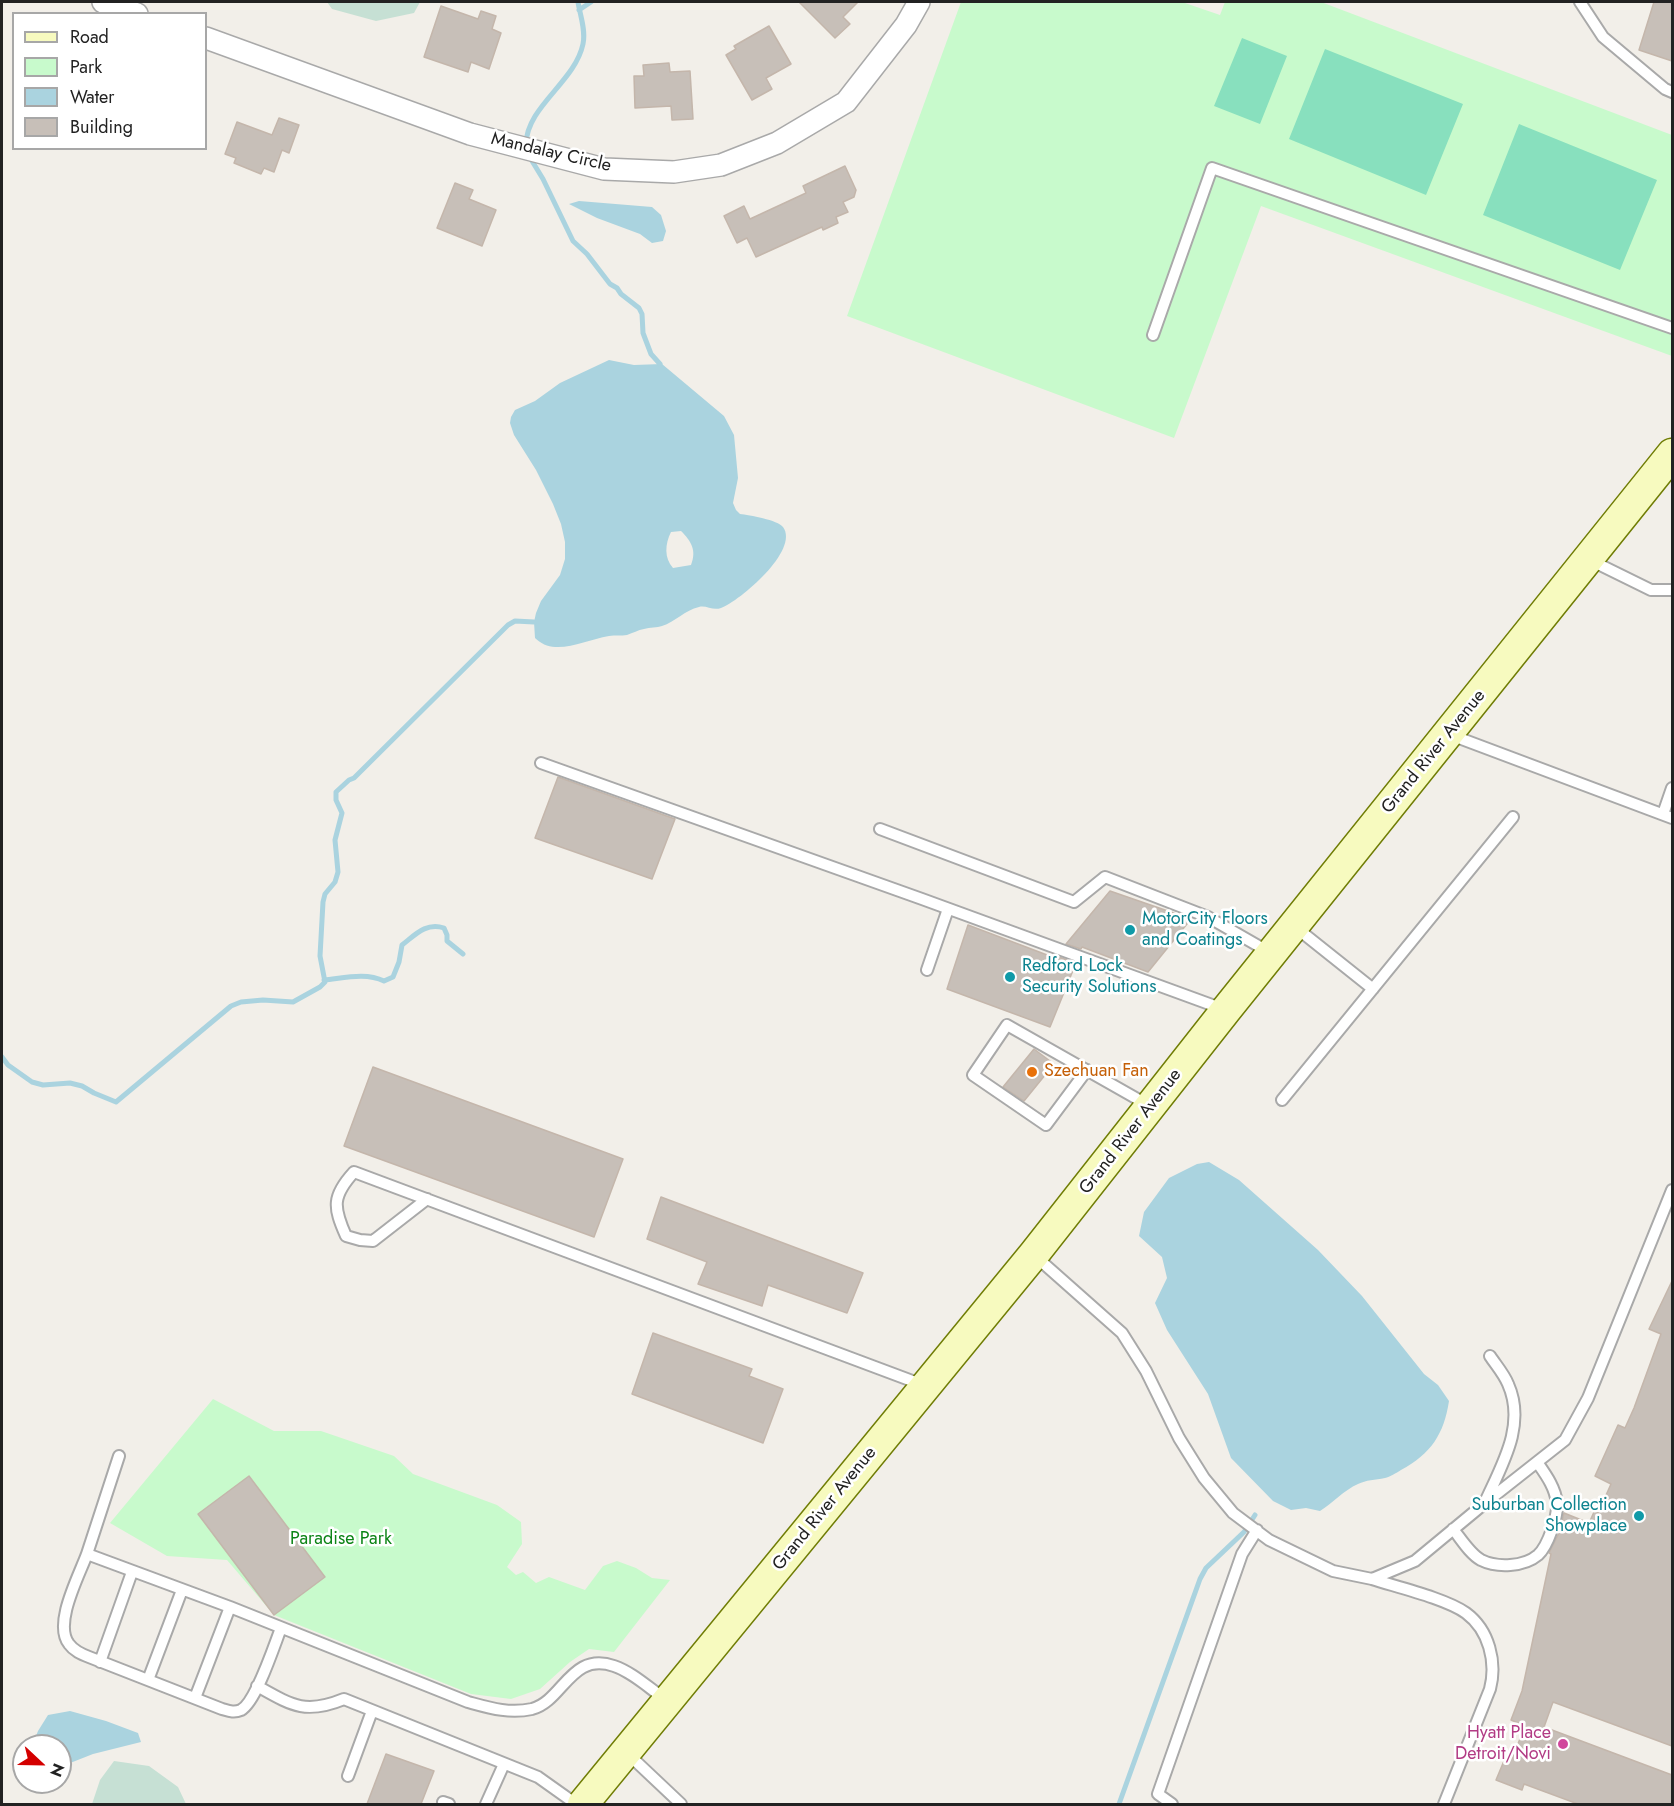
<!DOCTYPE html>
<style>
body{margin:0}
#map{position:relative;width:1674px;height:1806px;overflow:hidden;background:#f2efe9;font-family:Jost,sans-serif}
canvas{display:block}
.frame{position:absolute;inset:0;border:3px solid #222;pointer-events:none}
.legend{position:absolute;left:12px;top:12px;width:195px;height:138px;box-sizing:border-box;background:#fff;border:2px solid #a7a7a7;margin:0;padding:8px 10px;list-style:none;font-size:18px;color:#222}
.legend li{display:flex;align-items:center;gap:12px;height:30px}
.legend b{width:30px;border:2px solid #a7a7a7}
.north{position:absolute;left:12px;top:1734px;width:60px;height:60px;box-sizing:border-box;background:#fff;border:2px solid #a7a7a7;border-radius:50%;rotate:112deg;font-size:16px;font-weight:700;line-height:24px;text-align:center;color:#222}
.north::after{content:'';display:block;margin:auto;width:21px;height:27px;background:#d40000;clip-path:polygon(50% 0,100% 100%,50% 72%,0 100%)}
</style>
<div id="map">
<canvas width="1674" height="1806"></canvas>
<div class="frame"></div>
<ul class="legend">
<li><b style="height:8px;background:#f7fabf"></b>Road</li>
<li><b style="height:16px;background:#c8facc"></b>Park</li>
<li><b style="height:16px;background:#aad3df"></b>Water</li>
<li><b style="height:16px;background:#c7bfb8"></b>Building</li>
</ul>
<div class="north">N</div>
</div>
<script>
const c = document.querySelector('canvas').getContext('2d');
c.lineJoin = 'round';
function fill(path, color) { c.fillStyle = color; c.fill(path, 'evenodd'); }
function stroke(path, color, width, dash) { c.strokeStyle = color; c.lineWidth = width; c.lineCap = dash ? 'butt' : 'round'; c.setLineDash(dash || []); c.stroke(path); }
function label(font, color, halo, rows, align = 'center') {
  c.font = font + ' Jost,sans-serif'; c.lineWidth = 5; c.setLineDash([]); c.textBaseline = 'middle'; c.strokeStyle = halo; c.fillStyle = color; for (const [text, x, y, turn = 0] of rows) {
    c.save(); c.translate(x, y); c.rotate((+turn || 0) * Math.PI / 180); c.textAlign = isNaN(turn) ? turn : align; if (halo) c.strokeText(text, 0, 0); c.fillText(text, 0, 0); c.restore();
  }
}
fill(new Path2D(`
 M327,2H420L414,13L376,21L332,9Z
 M114,1761L149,1766L178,1787L186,1804H92L100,1780Z`), '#c6e0d4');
fill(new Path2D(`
 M961,2H1182L1220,15L1225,2H1321L1672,135V356L1261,206L1174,438L847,316Z
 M213,1399L274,1431H321L394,1456L413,1474L497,1505L521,1522L522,1544L507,1567L516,1575L523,1572L536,1583L549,1577L585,1590L603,1566L617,1561L636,1568L652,1578L670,1580L614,1652L589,1649L570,1662L540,1689L511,1699L471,1694L274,1615L227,1560L167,1556L110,1523Z`), '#c8facc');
fill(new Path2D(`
 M1242,38L1287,56L1260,124L1214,106Z
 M1325,49L1463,104L1426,195L1289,139Z
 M1519,124L1657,180L1620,270L1483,215Z`), '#88e0be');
fill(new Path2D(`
 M579,201L652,207L661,215L666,231L663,241L652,243L640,234L597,218L569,204Z
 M609,360L634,365L662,364L724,416L734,435L738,478L733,503L736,510L740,514C749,515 778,520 783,527C800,550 740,601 721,608C713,611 706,605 699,607C685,610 675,622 662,626C657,628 650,627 644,629C638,630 633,633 627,635C621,636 615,635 609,636C591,639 573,648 555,647C548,647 540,643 535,638L534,622L536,613L541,601L560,575L565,559V542L561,524L553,504L536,470L514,435L510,423L511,417L515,410L535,401L560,383ZM681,531C691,541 697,550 691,565L673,568C664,558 665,544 671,532Z
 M1209,1162L1239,1180L1318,1250L1362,1296L1424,1374L1438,1385L1449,1401C1444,1434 1431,1454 1401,1470C1396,1473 1390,1477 1385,1478C1375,1480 1366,1480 1358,1484C1344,1490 1333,1503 1320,1511L1306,1508L1291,1510L1273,1501L1231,1458L1208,1394L1167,1330L1155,1303L1167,1278L1162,1257L1139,1236L1144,1212L1169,1178L1197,1164Z
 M70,1711L106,1721L138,1733L141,1742L93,1754L60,1767V1746H32L38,1731L48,1715Z`), '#aad3df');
stroke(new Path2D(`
 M579,10L591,2
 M526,144C527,106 575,82 583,44C586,30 580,15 578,2
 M529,156L543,179L573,241L587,254L610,284L617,288L621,294L639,308L642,314L643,333L651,354L660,364
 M324,980C344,978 366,972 384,981L393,977L399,962L402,945C415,935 426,922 444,928L447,935V941L463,954
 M2,1057L8,1065L32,1082L43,1085L70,1083L82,1086L94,1093L116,1102L231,1006L241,1002L263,1000L293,1002L320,987L325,982L320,956L323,902L325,894L335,882L338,872L335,840L342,813L336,800V792L349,780L354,778L508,625L515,621L534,622
 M1119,1804L1200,1579L1206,1568L1244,1532L1255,1515`), '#aad3df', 5);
const building = new Path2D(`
 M799,2H858L843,17L850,24L835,38Z
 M1654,2H1672V61L1639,50Z
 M441,6L478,19L481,11L496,16L492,29L501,33L489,69L471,62L468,72L424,57Z
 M769,26L791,64L766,78L772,89L752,100L726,55L736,49L734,46Z
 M669,63L670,72L690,71L693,119L672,120L671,106L635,108L634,76H644L643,65Z
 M279,118L299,125L289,153L282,150L274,172L264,168L261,174L234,163L236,158L225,154L237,122L272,135Z
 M845,166L856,190L854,197L843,202L848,212L836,217L838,223L823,230L822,227L756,257L747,238L737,243L724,216L744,206L750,219L806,193L803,186Z
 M455,183L473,190L469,199L496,210L482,246L437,228Z
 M558,777L675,819L652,879L535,838Z
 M1110,891L1191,919L1148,972L1082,947L1081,949L1066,944Z
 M968,925L1055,958L1056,956L1076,963L1050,1027L947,989Z
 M1034,1049L1054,1064L1024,1101L1003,1087Z
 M373,1067L623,1159L594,1237L344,1146Z
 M661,1197L863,1273L847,1313L768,1285L762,1306L698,1284L707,1262L647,1239Z
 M1672,1281V1746L1553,1702L1544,1727L1672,1775V1804H1578L1524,1784L1522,1790L1496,1780L1506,1756L1512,1759L1525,1726L1511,1720L1522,1691L1551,1554L1549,1553L1559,1533L1564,1513L1589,1523L1594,1512L1598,1513L1611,1484L1595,1476L1618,1425L1625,1428L1634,1408L1661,1334L1649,1329Z
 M653,1333L752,1369L749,1376L783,1389L763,1443L632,1394Z
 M249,1476L325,1577L274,1615L198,1514Z
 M386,1754L434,1771L421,1804H367Z`);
fill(building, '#c7bfb8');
stroke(building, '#c4b6ab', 1.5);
const service = new Path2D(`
 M1580,2L1603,37L1665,89L1672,92
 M1153,335L1212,168L1672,328
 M1590,560L1651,590H1672
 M1451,735L1672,818
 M541,763L922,899L1223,1009
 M1663,814L1672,788
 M880,829L1074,902L1105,877L1208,917L1269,952
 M1294,926L1373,989
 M927,970L948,909
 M1087,1070L1046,1125L973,1075L1007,1025L1148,1105
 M1282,1100L1513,817
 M427,1199L373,1241L360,1240L346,1236C333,1207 332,1196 354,1172L923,1385
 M1034,1255L1122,1333L1146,1371L1179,1438L1204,1478L1233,1513L1269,1540L1333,1571L1372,1579L1415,1561L1485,1503L1565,1440L1588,1398L1672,1190
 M119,1456L87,1554L230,1607L468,1702C490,1708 509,1714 532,1709C563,1701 571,1651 614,1666C632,1672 649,1688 665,1699
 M1486,1500C1503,1463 1526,1424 1508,1384C1504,1374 1496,1365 1490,1356
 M1453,1529C1461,1539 1470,1554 1481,1560C1497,1568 1524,1567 1538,1555C1548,1546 1558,1516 1557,1503C1555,1487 1546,1475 1537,1462
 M87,1554C79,1576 53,1624 69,1644C74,1651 81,1654 89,1657L222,1709C229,1711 234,1713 241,1710C256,1702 274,1646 281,1628
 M1372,1579C1397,1587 1447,1599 1466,1613C1489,1630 1497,1662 1490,1689L1444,1804
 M100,1662L132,1572
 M148,1680L182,1590
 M257,1686C291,1705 305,1715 344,1699L538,1777L576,1804
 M195,1698L230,1607
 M627,1753L681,1804
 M348,1776L372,1711
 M443,1802L449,1804
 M486,1804L504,1764
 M1172,1804L1158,1794L1242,1554L1257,1530`);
const minor = new Path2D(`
 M103,2L137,14
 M206,38L470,134L604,169L674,172L721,165L777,143L846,102L906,25L919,2`);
const secondary = new Path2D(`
 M583,1804L1034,1254L1226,1010L1672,454`);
stroke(service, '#a9a9a9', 14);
stroke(minor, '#a9a9a9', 24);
stroke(secondary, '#707d05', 33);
stroke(service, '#fff', 10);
stroke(minor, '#fff', 21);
stroke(secondary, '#f7fabf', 30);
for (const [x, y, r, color] of [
 [1130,930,6,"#0f9aa8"],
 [1010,977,6,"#0f9aa8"],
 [1032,1072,6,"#e8710a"],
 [1639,1516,6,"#0f9aa8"],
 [1563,1744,6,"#d1479c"]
]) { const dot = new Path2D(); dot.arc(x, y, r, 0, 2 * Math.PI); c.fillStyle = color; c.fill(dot); stroke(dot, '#fff', 2); }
label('18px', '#222', '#fff', [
 ["Mandalay Circle",551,153,13],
 ["Grand River Avenue",1434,752,-51],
 ["Grand River Avenue",1131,1132,-52],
 ["Grand River Avenue",825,1509,-51]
]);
label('18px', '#0d838f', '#fff', [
 ["MotorCity Floors",1142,920],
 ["and Coatings",1142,941],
 ["Redford Lock",1022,967],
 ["Security Solutions",1022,988],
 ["Suburban Collection",1627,1506,"right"],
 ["Showplace",1627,1527,"right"]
], 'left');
label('18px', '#c56008', '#fff', [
 ["Szechuan Fan",1044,1072]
], 'left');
label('18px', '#0c8416', '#fff', [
 ["Paradise Park",341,1540]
]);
label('18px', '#b23c85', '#fff', [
 ["Hyatt Place",1551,1734],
 ["Detroit/Novi",1551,1755]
], 'right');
</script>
